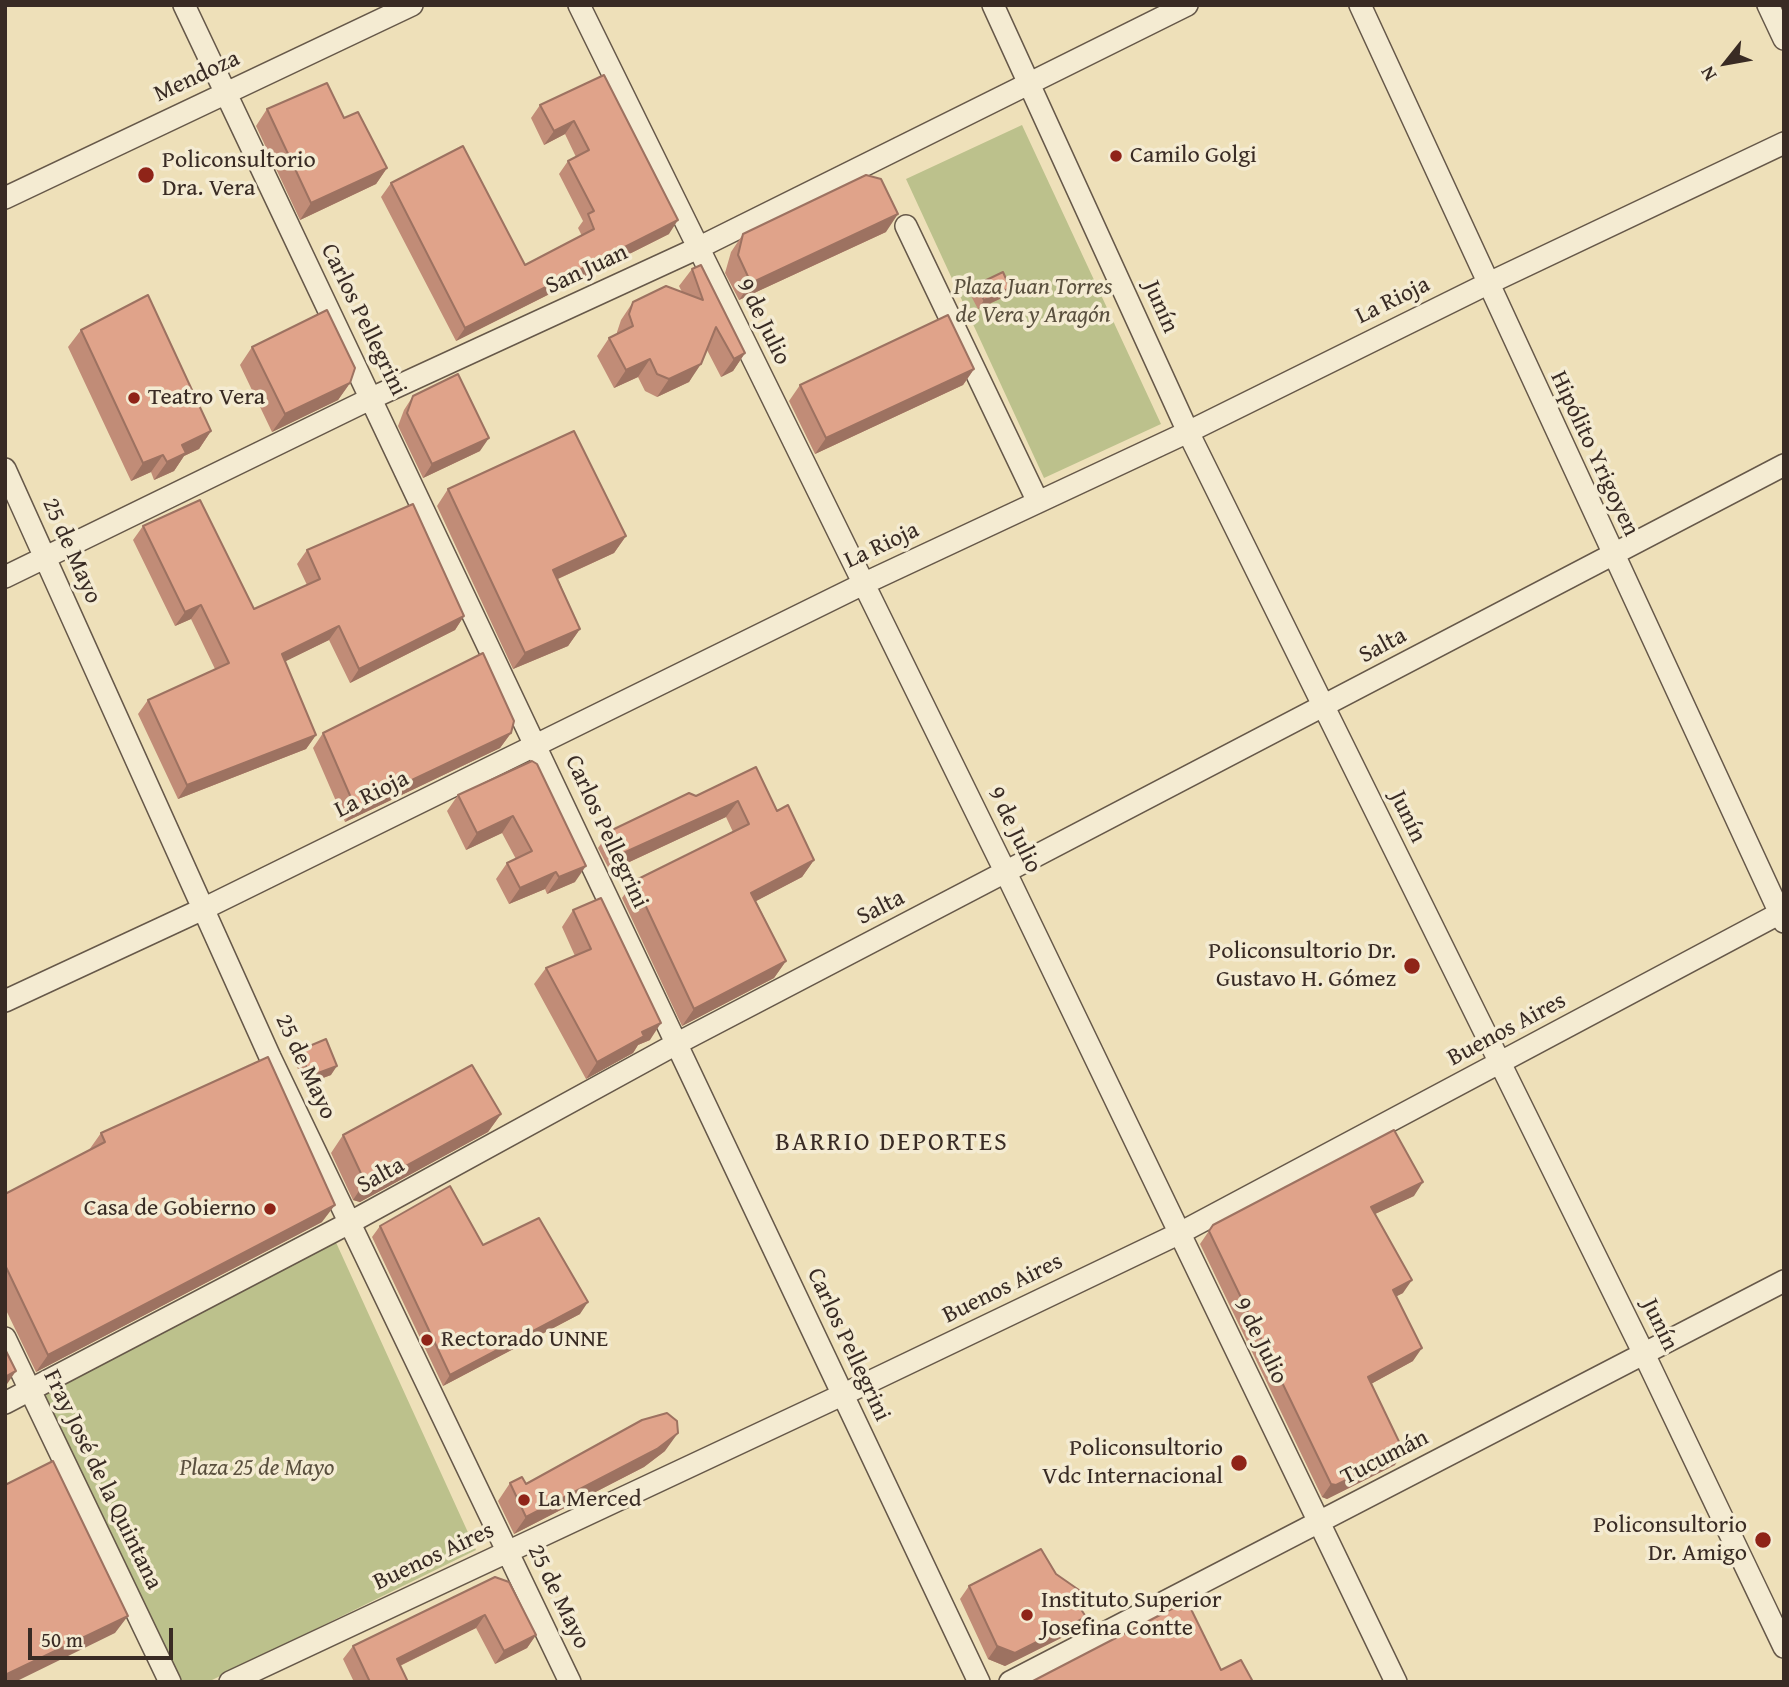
<!DOCTYPE html>
<meta charset="utf-8">
<style>
body{margin:0}
#map{position:relative;width:1789px;height:1687px;overflow:hidden;background:#eee0b9;font-family:"Gentium Book Plus",serif}
canvas{display:block}
.frame{position:absolute;inset:0;border:7px solid #392b24;pointer-events:none}
.north{position:absolute;left:1691px;top:28px;width:70px;height:70px;-webkit-text-stroke:5px #f4ebd2;paint-order:stroke;rotate:239deg;font-size:19px;font-weight:700;line-height:28px;text-align:center;color:#392b24}
.north::after{content:'';display:block;margin:auto;width:24px;height:32px;background:#392b24;clip-path:polygon(50% 0,100% 100%,50% 72%,0 100%)}
.scale{position:absolute;left:28px;top:1628px;width:145px;height:32px;box-sizing:border-box;border:4px solid #392b24;border-top:0;padding-left:9px;font-size:21px;line-height:24px;white-space:nowrap;color:#392b24;-webkit-text-stroke:5px #f4ebd2;paint-order:stroke}
</style>
<div id="map">
<canvas width="1789" height="1687"></canvas>
<div class="frame"></div>
<div class="north">N</div>
<div class="scale">50 m</div>
</div>
<script>
const c = document.querySelector('canvas').getContext('2d');
c.lineJoin = 'round';
function fill(path, color) { c.fillStyle = color; c.fill(path, 'evenodd'); }
function stroke(path, color, width, dash) { c.strokeStyle = color; c.lineWidth = width; c.lineCap = dash ? 'butt' : 'round'; c.setLineDash(dash || []); c.stroke(path); }
function label(font, color, halo, rows, align = 'center') {
  c.font = font + ' "Gentium Book Plus",serif'; c.lineWidth = 7; c.setLineDash([]); c.textBaseline = 'middle'; c.strokeStyle = halo; c.fillStyle = color; for (const [text, x, y, turn = 0] of rows) {
    c.save(); c.translate(x, y); c.rotate((+turn || 0) * Math.PI / 180); c.textAlign = isNaN(turn) ? turn : align; if (halo) c.strokeText(text, 0, 0); c.fillText(text, 0, 0); c.restore();
  }
}
fill(new Path2D(`
 M1022,125L1161,424L1044,478L906,179Z
 M334,1238L476,1550L208,1682H179L35,1393Z`), '#bcc18c');
const street = new Path2D(`
 M184,5L979,1682
 M579,5L1006,873L1396,1682
 M993,5L1188,432L1644,1354L1784,1647
 M1360,5L1784,922
 M1768,5L1784,39
 M5,198L412,5
 M906,226L1038,502
 M5,469L270,1057L570,1682
 M5,577L372,398L698,248L1187,5
 M5,1001L203,909L861,585L1188,432L1487,284L1784,143
 M5,1338L170,1682
 M5,1403L351,1222L676,1044L1784,465
 M230,1682L842,1395L1178,1234L1784,911
 M1010,1682L1784,1281`);
stroke(street, '#665849', 24);
stroke(street, '#f4ebd2', 21);
fill(new Path2D(`
 M604,75L669,234L456,341L381,197L391,183L525,265L582,236L578,228L583,221L559,174L568,161L576,157L565,134L544,145L531,118L540,105Z
 M267,109L344,118L387,168L376,184L300,220L256,126Z
 M886,232L739,300L725,273L731,252L743,234Z
 M692,269L745,353L733,371L721,377L707,350L689,382L657,397L645,391L638,377L614,388L597,356L609,338L617,334V332L621,320L633,302L682,292L679,286Z
 M976,285L1010,288L1004,297L978,309L970,294Z
 M81,330L211,431L199,449L184,456L174,471L154,480L151,472L131,481L68,347Z
 M252,347L350,383L338,400L272,432L240,365Z
 M974,369L963,385L815,454L789,401L800,385Z
 M413,396L480,451L423,478L398,426L404,410Z
 M448,489L626,536L614,553L558,579L580,629L568,646L513,669L437,506Z
 M143,526L254,609L307,585L297,564L307,550L464,616L455,630L350,683L329,640L285,661L316,735L306,749L178,799L138,714L148,700L215,669L191,619L175,626L133,540Z
 M323,733H511L500,748L345,822L313,748Z
 M532,761L575,882L547,894L545,889L509,904L496,879L507,863L516,859L502,833L466,850L447,811L458,795Z
 M756,767L777,811L814,860L802,877L756,901L786,961L774,978L682,1026L622,898L634,881L733,832L726,817L610,871L598,848L610,831L696,796Z
 M573,910L650,1040L638,1045L633,1053L586,1079L534,984L546,968L575,956L562,927Z
 M300,1050L331,1075L304,1085L294,1059Z
 M501,1114L488,1132L360,1202L353,1200L331,1153L343,1135Z
 M101,1133L322,1222L36,1372L5,1308V1194L89,1150Z
 M1414,1196L1375,1214L1403,1293L1396,1296L1413,1361L1371,1384L1395,1465L1327,1499L1322,1497L1200,1244L1213,1225Z
 M380,1226L483,1245L580,1314L443,1386L372,1237Z
 M665,1451L644,1467L514,1534L498,1501L510,1483L526,1484Z
 M1056,1574L1089,1597L1081,1609L1077,1630L1005,1666L988,1659L960,1599L969,1586Z
 M495,1577L536,1635L527,1648L495,1664L476,1628L400,1666L408,1682H354L343,1659L353,1646Z`), '#c18c77');
fill(new Path2D(`
 M574,121L565,134L544,145L554,131Z
 M387,168L376,184L300,220L311,203Z
 M898,214L886,232L739,300L751,283Z
 M678,220L669,234L456,341L465,328Z
 M1010,288L1004,297L978,309L984,300Z
 M745,353L733,371L721,377L734,359Z
 M650,359L638,377L614,388L626,370Z
 M701,364L689,382L657,397L669,379Z
 M974,369L963,385L815,454L826,438Z
 M350,383L338,400L272,432L285,414Z
 M211,431L199,449L184,456L174,471L154,480L167,462L182,445Z
 M489,438L480,451L423,478L432,464Z
 M163,455L151,472L131,481L143,463Z
 M626,536L614,553L542,586L553,570Z
 M201,605L191,619L175,626L185,612Z
 M464,616L455,630L350,683L359,669Z
 M339,626L329,640L272,668L282,654Z
 M580,629L568,646L513,669L525,653Z
 M511,733L500,748L345,822L355,807Z
 M316,735L306,749L178,799L187,785Z
 M738,801L726,817L610,871L621,854Z
 M513,816L502,833L466,850L477,833Z
 M814,860L802,877L739,910L751,893Z
 M586,866L575,882L547,894L559,877Z
 M556,872L545,889L509,904L520,888Z
 M786,961L774,978L682,1026L694,1009Z
 M661,1023L650,1040L638,1045L633,1053L586,1079L597,1062L642,1032Z
 M337,1066L331,1075L304,1085L310,1076Z
 M501,1114L488,1132L360,1202L353,1200L365,1182Z
 M1423,1182L1414,1196L1362,1220L1371,1207Z
 M335,1205L322,1222L36,1372L48,1355Z
 M1412,1280L1403,1293L1384,1303L1393,1290Z
 M588,1302L580,1314L443,1386L450,1375Z
 M1422,1348L1413,1361L1358,1391L1368,1377Z
 M16,1371L5,1387V1377Z
 M678,1433L665,1451L644,1467L514,1534L526,1517Z
 M1404,1452L1395,1465L1327,1499L1322,1497L1331,1484Z
 M1089,1597L1080,1610L1077,1603Z
 M485,1615L476,1628L387,1672L397,1659Z
 M128,1616L115,1633L15,1682H5V1675Z
 M1086,1617L1077,1630L1005,1666L988,1659L997,1646Z
 M536,1635L527,1648L495,1664L504,1651Z`), '#9d7261');
const building = new Path2D(`
 M604,75L678,220L465,328L391,183L463,146L525,265L594,229L588,214L594,211L568,161L589,150L574,121L554,131L540,105Z
 M327,83L344,118L358,112L387,168L311,203L267,109Z
 M866,175L881,179L898,214L751,283L738,255L743,234Z
 M701,265L745,353L734,359L716,327L701,364L669,379L657,374L650,359L626,370L609,338L633,326L629,314L633,302L666,286L703,300L692,269Z
 M1003,272L1010,288L984,300L976,285Z
 M148,295L211,431L182,445L186,453L167,462L163,455L143,463L81,330Z
 M327,310L355,368L350,383L285,414L252,347Z
 M948,315L974,369L826,438L800,385Z
 M458,374L489,438L432,464L407,413L413,396Z
 M574,431L626,536L553,570L580,629L525,653L448,489Z
 M200,500L254,609L320,579L307,550L413,504L464,616L359,669L339,626L282,654L316,735L187,785L148,700L229,663L201,605L185,612L143,526Z
 M483,653L514,721L511,733L355,807L323,733Z
 M532,761L537,764L586,866L559,877L556,872L520,888L507,863L532,851L513,816L477,833L458,795Z
 M756,767L777,811L788,805L814,860L751,893L786,961L694,1009L634,881L749,824L738,801L621,854L610,831L689,793L696,796Z
 M601,898L661,1023L642,1032L644,1036L597,1062L546,968L591,949L573,910Z
 M326,1039L337,1066L310,1076L300,1050Z
 M268,1057L335,1205L48,1355L5,1265V1194L105,1142L101,1133Z
 M472,1065L501,1114L373,1184L365,1182L343,1135Z
 M1394,1130L1423,1182L1371,1207L1412,1280L1393,1290L1422,1348L1368,1377L1404,1452L1336,1485L1331,1484L1209,1231L1213,1225Z
 M450,1186L483,1245L539,1218L588,1302L450,1375L380,1226Z
 M5,1349L16,1371L5,1377Z
 M667,1413L677,1421L678,1433L657,1449L526,1517L510,1483L522,1477L526,1484L642,1420Z
 M53,1461L128,1616L5,1675V1485Z
 M1041,1549L1056,1574L1089,1597L1077,1603L1086,1617L1015,1653L997,1646L969,1586Z
 M495,1577L509,1582L536,1635L504,1651L485,1615L397,1659L408,1682H370L353,1646Z
 M1187,1601L1221,1670L1241,1660L1252,1680L1249,1682H1031Z`);
fill(building, '#e0a38a');
stroke(building, '#9d7261', 2);
for (const [x, y, r, color] of [
 [1116,156,7,"#8f2418"],
 [146,175,9,"#8f2418"],
 [134,398,7,"#8f2418"],
 [1412,966,9,"#8f2418"],
 [270,1209,7,"#8f2418"],
 [427,1340,7,"#8f2418"],
 [1239,1463,9,"#8f2418"],
 [524,1500,7,"#8f2418"],
 [1763,1540,9,"#8f2418"],
 [1027,1615,7,"#8f2418"]
]) { const dot = new Path2D(); dot.arc(x, y, r, 0, 2 * Math.PI); c.fillStyle = color; c.fill(dot); stroke(dot, '#f4ebd2', 2.5); }
label('24px', '#392b24', '#f4ebd2', [
 ["Mendoza",197,77,-25],
 ["San Juan",587,270,-25],
 ["La Rioja",1393,301,-26],
 ["Junín",1160,307,66],
 ["Carlos Pellegrini",363,320,64],
 ["9 de Julio",763,322,64],
 ["Hipólito Yrigoyen",1594,454,65],
 ["La Rioja",882,546,-25],
 ["25 de Mayo",71,551,66],
 ["Salta",1383,646,-28],
 ["La Rioja",372,795,-26],
 ["Junín",1407,817,64],
 ["9 de Julio",1014,830,64],
 ["Carlos Pellegrini",606,832,65],
 ["Salta",881,908,-27],
 ["Buenos Aires",1507,1030,-28],
 ["25 de Mayo",305,1067,65],
 ["Salta",381,1176,-29],
 ["Buenos Aires",1003,1289,-26],
 ["Junín",1659,1325,64],
 ["9 de Julio",1260,1341,64],
 ["Carlos Pellegrini",848,1345,65],
 ["Tucumán",1385,1458,-27],
 ["Fray José de la Quintana",102,1480,64],
 ["Buenos Aires",434,1557,-25],
 ["25 de Mayo",558,1597,64]
]);
label('24px', '#392b24', '#f4ebd2', [
 ["Camilo Golgi",1130,156],
 ["Policonsultorio",162,161],
 ["Dra. Vera",162,189],
 ["Teatro Vera",148,398],
 ["Policonsultorio Dr.",1396,952,"right"],
 ["Gustavo H. Gómez",1396,980,"right"],
 ["Casa de Gobierno",256,1209,"right"],
 ["Rectorado UNNE",441,1340],
 ["Policonsultorio",1223,1449,"right"],
 ["Vdc Internacional",1223,1477,"right"],
 ["La Merced",538,1500],
 ["Policonsultorio",1747,1526,"right"],
 ["Dr. Amigo",1747,1554,"right"],
 ["Instituto Superior",1041,1601],
 ["Josefina Contte",1041,1629]
], 'left');
label('italic 24px', '#5a503e', '#f4ebd2', [
 ["Plaza Juan Torres",1033,288],
 ["de Vera y Aragón",1033,316],
 ["Plaza 25 de Mayo",257,1469]
]);
c.letterSpacing = '2px';
label('26px', '#392b24', '#f4ebd2', [
 ["BARRIO DEPORTES",892,1143]
]);
c.letterSpacing = '0px';
</script>
